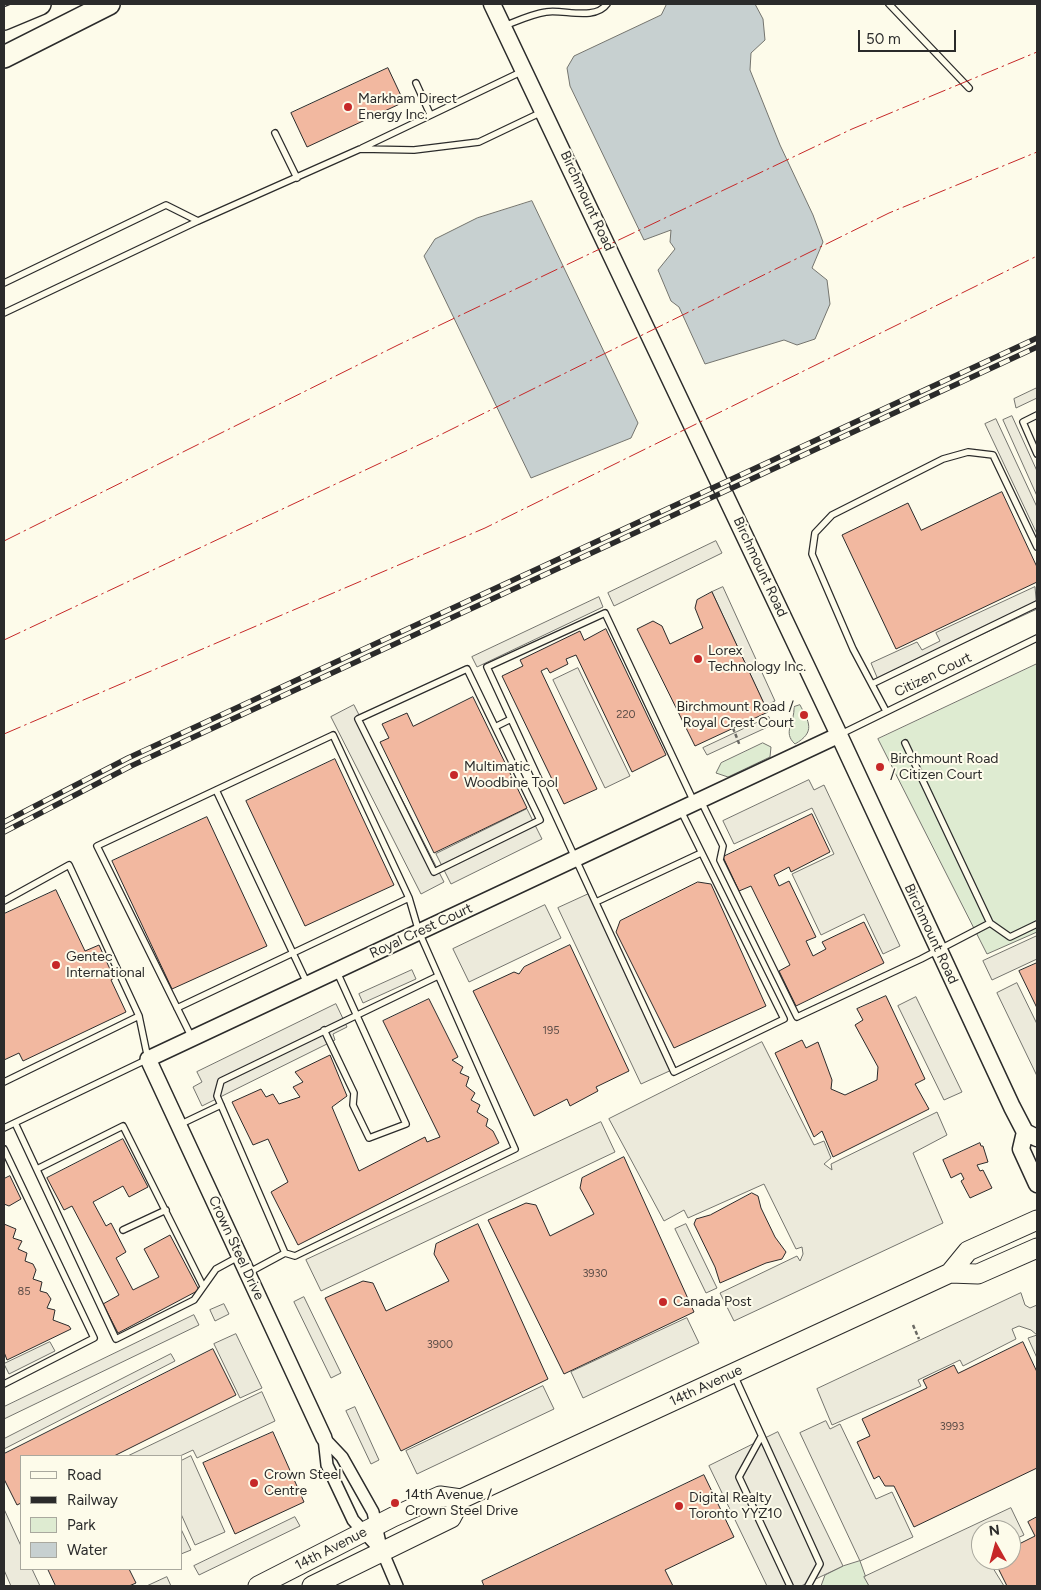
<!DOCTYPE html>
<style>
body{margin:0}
#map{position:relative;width:1041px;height:1590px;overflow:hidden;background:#fdfbea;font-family:Figtree,sans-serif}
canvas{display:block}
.frame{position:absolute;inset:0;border:5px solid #2b2b2b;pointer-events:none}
.legend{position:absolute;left:20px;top:1455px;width:162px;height:115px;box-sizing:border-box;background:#fdfbea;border:1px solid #a9a89e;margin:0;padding:6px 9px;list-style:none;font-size:15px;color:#2b2b2b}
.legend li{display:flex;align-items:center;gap:10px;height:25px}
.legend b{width:25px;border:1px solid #a9a89e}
.north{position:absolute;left:971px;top:1520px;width:50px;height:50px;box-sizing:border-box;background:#fdfbea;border:1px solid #a9a89e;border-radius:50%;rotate:353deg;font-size:14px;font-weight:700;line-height:20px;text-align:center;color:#2b2b2b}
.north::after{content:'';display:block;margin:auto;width:18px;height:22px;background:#c62828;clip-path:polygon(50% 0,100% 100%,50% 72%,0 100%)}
.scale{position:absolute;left:858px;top:30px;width:98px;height:22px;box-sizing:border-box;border:2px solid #2b2b2b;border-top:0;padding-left:6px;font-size:15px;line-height:18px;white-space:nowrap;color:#2b2b2b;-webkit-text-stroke:4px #fdfbea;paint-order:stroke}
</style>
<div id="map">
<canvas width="1041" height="1590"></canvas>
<div class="frame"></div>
<ul class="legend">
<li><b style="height:6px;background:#fdfbea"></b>Road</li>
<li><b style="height:6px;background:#2b2b2b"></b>Railway</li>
<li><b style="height:14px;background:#deebd1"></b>Park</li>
<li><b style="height:14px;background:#c7d0d0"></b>Water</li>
</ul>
<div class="north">N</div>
<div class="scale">50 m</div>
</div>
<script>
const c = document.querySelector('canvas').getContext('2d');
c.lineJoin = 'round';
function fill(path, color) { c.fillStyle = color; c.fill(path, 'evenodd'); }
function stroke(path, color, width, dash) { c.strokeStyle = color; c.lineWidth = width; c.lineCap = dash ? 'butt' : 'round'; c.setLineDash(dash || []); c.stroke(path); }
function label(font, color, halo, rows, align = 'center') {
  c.font = font + ' Figtree,sans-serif'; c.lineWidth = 4; c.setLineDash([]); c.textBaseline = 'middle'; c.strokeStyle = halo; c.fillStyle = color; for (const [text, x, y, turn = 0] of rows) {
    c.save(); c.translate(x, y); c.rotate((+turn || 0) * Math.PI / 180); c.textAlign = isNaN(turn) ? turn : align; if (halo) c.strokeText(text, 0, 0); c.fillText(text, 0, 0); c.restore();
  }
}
const green = new Path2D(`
 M1037,664V932L987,954L878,739Z
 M800,705C809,722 816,732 795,744C782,732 795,723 794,707Z
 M763,743L771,747L770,757L728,777L716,773L721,763Z
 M860,1561L869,1586H821L825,1575L843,1566Z`);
fill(green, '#deebd1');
stroke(green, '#74746e', 1);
const parking = new Path2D(`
 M1037,388V398L1016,408L1014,399Z
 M1012,416L1037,471V496L1003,420Z
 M996,419L1037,507V534L985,424Z
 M716,541L722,553L614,606L608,593Z
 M723,587L775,701L765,706L712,592Z
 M1035,587L1037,609L879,682L871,663L917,642L922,650L940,641L936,633Z
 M599,597L603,607L477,667L472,657Z
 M578,668L630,776L605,788L553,680Z
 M354,705L444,882L421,894L331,717Z
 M769,717L772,725L707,755L703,748Z
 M809,780L814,790L824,785L900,946L883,954L864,914L821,935L792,874L834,854L812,808L734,844L723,821Z
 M527,809L542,839L451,884L436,854Z
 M593,892L676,1068L641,1084L558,908Z
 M545,905L561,938L469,982L453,949Z
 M1037,936V959L992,980L983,961Z
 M412,970L416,979L363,1003L359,994Z
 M1017,983L1037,1024V1076L997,993Z
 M916,997L962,1092L944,1100L898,1006Z
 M336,1004L347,1027L333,1034L335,1040L202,1106L193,1087L202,1082L197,1072Z
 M762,1042L814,1145L824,1141L831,1158L824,1164L832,1170L831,1164L937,1112L947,1135L913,1153L943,1223L734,1321L720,1293L797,1256L800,1261L803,1254L802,1247L796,1249L764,1184L688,1218L684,1210L664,1221L609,1119Z
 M601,1122L615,1152L321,1291L306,1260Z
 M686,1224L717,1288L706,1293L675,1229Z
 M1021,1293L1025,1305L1030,1308L1037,1305V1358L1028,1338L1037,1335L1031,1330L1019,1326L1012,1329L1016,1339L963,1366L960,1360L918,1380L921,1386L832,1425L817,1389Z
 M304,1297L341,1373L331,1378L294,1302Z
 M224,1304L229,1314L215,1321L210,1310Z
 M194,1315L199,1325L4,1419V1407Z
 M687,1318L699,1343L583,1398L571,1372Z
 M236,1334L262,1388L240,1398L214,1344Z
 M50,1342L55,1351L9,1374L4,1364Z
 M171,1354L175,1361L4,1449V1439Z
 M543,1386L554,1409L417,1474L406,1451Z
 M262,1392L275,1421L197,1458L193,1450L180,1456H128Z
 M355,1407L379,1460L371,1464L346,1411Z
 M826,1421L830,1429L840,1424L876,1499L892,1492L913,1537L860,1561L800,1433Z
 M778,1432L843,1566L801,1586H767L709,1466Z
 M191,1456L225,1532L195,1545L181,1514V1461Z
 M1011,1508L1024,1535L1011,1541V1530H981V1560H988L1004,1586H869L864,1577Z
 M4,1509L21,1546V1569H32L40,1586H11L4,1570Z
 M295,1517L300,1526L199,1575L194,1566Z
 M181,1529L191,1550L181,1554Z
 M167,1577L171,1586H147Z`);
fill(parking, '#eceadb');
stroke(parking, '#74746e', 1);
const water = new Path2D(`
 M667,4H755L763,19L765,40L751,53L750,70L780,145L813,215L823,242L812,268L827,280L830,304L815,339L797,345L784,340L705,364L679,307L671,301L658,270L675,249L670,242L671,230L644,240L570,86L567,68L574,56L661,15Z
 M532,201L638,423L631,438L531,478L424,256L435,239L477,218Z`);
fill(water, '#c7d0d0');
stroke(water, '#74746e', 1);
const building = new Path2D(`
 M388,68L404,102L307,147L291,113Z
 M1002,492L1037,567V582L896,649L842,535L908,503L921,530Z
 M712,592L768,712L695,746L637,629L653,621L662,626L670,644L703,628L695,608L697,600Z
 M606,629L666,755L632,772L576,655L566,659L568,664L550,673L547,668L541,671L597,789L564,804L502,676L523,666L520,660L580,631L584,640Z
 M473,697L527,808L434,853L380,742L389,738L382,724L407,713L413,726Z
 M335,759L394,885L305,926L246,801Z
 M812,814L830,852L791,872L789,867L774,875L779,886L789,881L816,937L806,941L813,956L826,949L822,942L864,922L884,963L796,1006L779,971L790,965L751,886L739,891L723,857Z
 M207,817L267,946L172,989L112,861Z
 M698,882L711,884L766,1006L674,1048L616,932L620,921Z
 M56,890L85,951L99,945L114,978L111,980L126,1012L23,1061L19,1053L4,1060V914Z
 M570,945L629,1071L596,1087L598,1091L570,1106L567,1099L534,1116L473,991L514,972L519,974L524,967Z
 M1037,963V1008L1019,971Z
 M886,996L925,1079L915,1084L929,1109L833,1157L822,1131L814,1137L775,1053L802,1040L806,1048L818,1042L832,1080L831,1089L845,1095L877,1080L878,1067L855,1025L863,1020L857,1009Z
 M429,999L458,1057L452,1060L463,1067L460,1073L469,1077L466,1086L475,1093L471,1100L480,1105L477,1112L488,1119L486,1126L493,1131L499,1143L298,1245L271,1192L288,1182L268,1139L253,1145L232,1102L261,1089L266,1097L273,1094L279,1104L300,1097L293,1087L303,1082L295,1072L330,1055L347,1096L332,1107L359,1171L425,1137L427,1142L440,1137L383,1021Z
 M123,1139L148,1187L129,1197L123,1186L93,1202L106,1226L111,1223L126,1252L116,1258L133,1290L159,1277L144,1249L170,1235L199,1290L118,1333L103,1304L119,1295L72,1206L64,1210L47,1178Z
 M980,1143L981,1146H983L988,1162L977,1165L980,1171L983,1170L992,1188L970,1198L961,1181L964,1179L961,1173L951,1178L943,1160Z
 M624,1157L694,1312L564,1374L488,1220L526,1203L536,1205L550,1236L594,1214L580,1188L582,1178Z
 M10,1176L21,1199L9,1206L4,1204V1179Z
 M752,1193L758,1196L761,1208L775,1237L786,1252L782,1259L766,1263L720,1283L715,1267L694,1224L696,1219L710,1215Z
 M4,1224L16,1229L13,1238L22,1241L18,1249L27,1253L25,1261L33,1264L36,1270L33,1279L42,1282L40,1291L47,1293L51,1299L47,1308L55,1310L53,1320L69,1326L71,1329L7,1360L4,1352Z
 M478,1224L548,1379L401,1451L325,1298L363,1281L373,1283L386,1311L449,1281L434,1254L436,1244Z
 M1023,1342L1037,1372V1468L914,1527L894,1486H885L879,1476L874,1479L857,1442L870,1436L862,1419L927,1388L923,1380L954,1365L958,1373Z
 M213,1349L236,1395L114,1456H21V1503L17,1505L4,1479V1454Z
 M273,1432L304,1502L235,1534L203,1463Z
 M704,1475L734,1537L665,1570L673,1586H484L482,1581Z
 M1037,1517V1586H1007L994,1560H1011V1548L1035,1536L1028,1522Z
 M48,1569H129L136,1583L129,1586H56Z`);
fill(building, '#f2b8a0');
stroke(building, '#2b2b2b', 1);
const service = new Path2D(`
 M889,4L969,88
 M504,26C517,21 532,14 546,12C563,9 595,21 607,4
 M416,83L430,114
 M275,133L297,178
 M362,148L523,71
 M4,283L166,205L198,221
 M4,313L198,221L360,149L414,150L479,142L542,112
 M1037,415L1023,422L1037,454
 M467,669L540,820L434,872L358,719Z
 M872,684L1037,604
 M886,711L853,649L812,554L815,533L832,515L943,459L968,452L993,455L1037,547
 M495,727L511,719
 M841,734L1037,638
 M216,790L307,983
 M701,801L723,846L720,860L797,1017L921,959L990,923L905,743
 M681,811L784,1019L674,1072L487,667L605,613L694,802
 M4,901L69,865L139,1016L4,1082
 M596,902L701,853
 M990,923L1010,937L1037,924
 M177,1008L409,898L333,735L97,846L192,1038
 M324,1030L354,1093L353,1105L369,1138L406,1124L337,972
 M15,1123L116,1339L194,1300L216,1269L238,1257
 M179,1125L221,1105
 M4,1128L148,1059L139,1016
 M4,1149L94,1338L4,1384
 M37,1169L123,1126L203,1286
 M123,1230L166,1210
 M285,1253L295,1256L515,1149L419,932L409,898
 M248,1273L285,1253L217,1096L221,1081L438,976
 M734,1375L820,1564L808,1586
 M761,1437L739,1477L790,1586`);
const minor = new Path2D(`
 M324,1438L327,1465L353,1520L383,1553L397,1586
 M324,1438L342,1457L373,1512L382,1552`);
const tertiary = new Path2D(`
 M324,1438L148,1059L839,735`);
const secondary = new Path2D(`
 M492,4L839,735L1012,1107L1025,1132L1037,1138
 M1025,1132L1021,1149L1037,1184`);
const primary = new Path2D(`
 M950,1273L978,1274L1037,1248
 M258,1586L393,1517L440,1496L461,1499L950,1273L968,1251L1037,1220
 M312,1586L451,1518L461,1499`);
const motorway = new Path2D(`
 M4,19L40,4
 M4,57L109,4`);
stroke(service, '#2b2b2b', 8);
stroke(minor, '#2b2b2b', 14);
stroke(tertiary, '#2b2b2b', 18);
stroke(secondary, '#2b2b2b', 19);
stroke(primary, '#2b2b2b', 21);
stroke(motorway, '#2b2b2b', 24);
stroke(new Path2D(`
 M733,728L740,746
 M913,1325L919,1339`), '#6a6964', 2.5, [4, 2.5]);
stroke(service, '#fdfbea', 5.5);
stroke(minor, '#fdfbea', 11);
stroke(tertiary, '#fdfbea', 15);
stroke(secondary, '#fdfbea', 16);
stroke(primary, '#fdfbea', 19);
stroke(motorway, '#fdfbea', 21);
const rail = new Path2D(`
 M4,822L128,758L1037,338
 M4,832L131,766L1037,347`);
stroke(rail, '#2b2b2b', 5.5);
stroke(rail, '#fdfbea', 4, [11]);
stroke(new Path2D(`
 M4,541L398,345L852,129L1037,52
 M4,640L442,434L889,213L1037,152
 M4,734L485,528L1037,256`), '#c62828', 1, [18, 4, 2.5, 4]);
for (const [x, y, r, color] of [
 [348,107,5,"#c62828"],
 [698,659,5,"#c62828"],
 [804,715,5,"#c62828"],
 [880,767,5,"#c62828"],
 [454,775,5,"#c62828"],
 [56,965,5,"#c62828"],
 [663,1302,5,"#c62828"],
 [254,1483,5,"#c62828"],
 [395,1503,5,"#c62828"],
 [679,1506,5,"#c62828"]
]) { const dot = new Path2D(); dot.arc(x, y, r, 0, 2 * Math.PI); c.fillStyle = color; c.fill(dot); stroke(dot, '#fdfbea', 2); }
label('11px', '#5d4e48', null, [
 ["220",626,715],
 ["195",551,1031],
 ["3930",595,1274],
 ["85",24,1292],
 ["3900",440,1345],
 ["3993",952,1427]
]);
label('14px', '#2b2b2b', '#fdfbea', [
 ["Markham Direct",358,99],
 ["Energy Inc.",358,115],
 ["Lorex",708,651],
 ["Technology Inc.",708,667],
 ["Birchmount Road /",794,707,"right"],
 ["Royal Crest Court",794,723,"right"],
 ["Birchmount Road",890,759],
 ["/ Citizen Court",890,775],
 ["Multimatic",464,767],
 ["Woodbine Tool",464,783],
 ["Gentec",66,957],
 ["International",66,973],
 ["Canada Post",673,1302],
 ["Crown Steel",264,1475],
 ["Centre",264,1491],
 ["14th Avenue /",405,1495],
 ["Crown Steel Drive",405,1511],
 ["Digital Realty",689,1498],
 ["Toronto YYZ10",689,1514]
], 'left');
label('14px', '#2b2b2b', '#fdfbea', [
 ["Birchmount Road",587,201,65],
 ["Birchmount Road",760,567,65],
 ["Citizen Court",933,675,-26],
 ["Royal Crest Court",421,931,-25],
 ["Birchmount Road",931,934,65],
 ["Crown Steel Drive",236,1248,65],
 ["14th Avenue",706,1386,-25],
 ["14th Avenue",331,1549,-27]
]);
</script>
